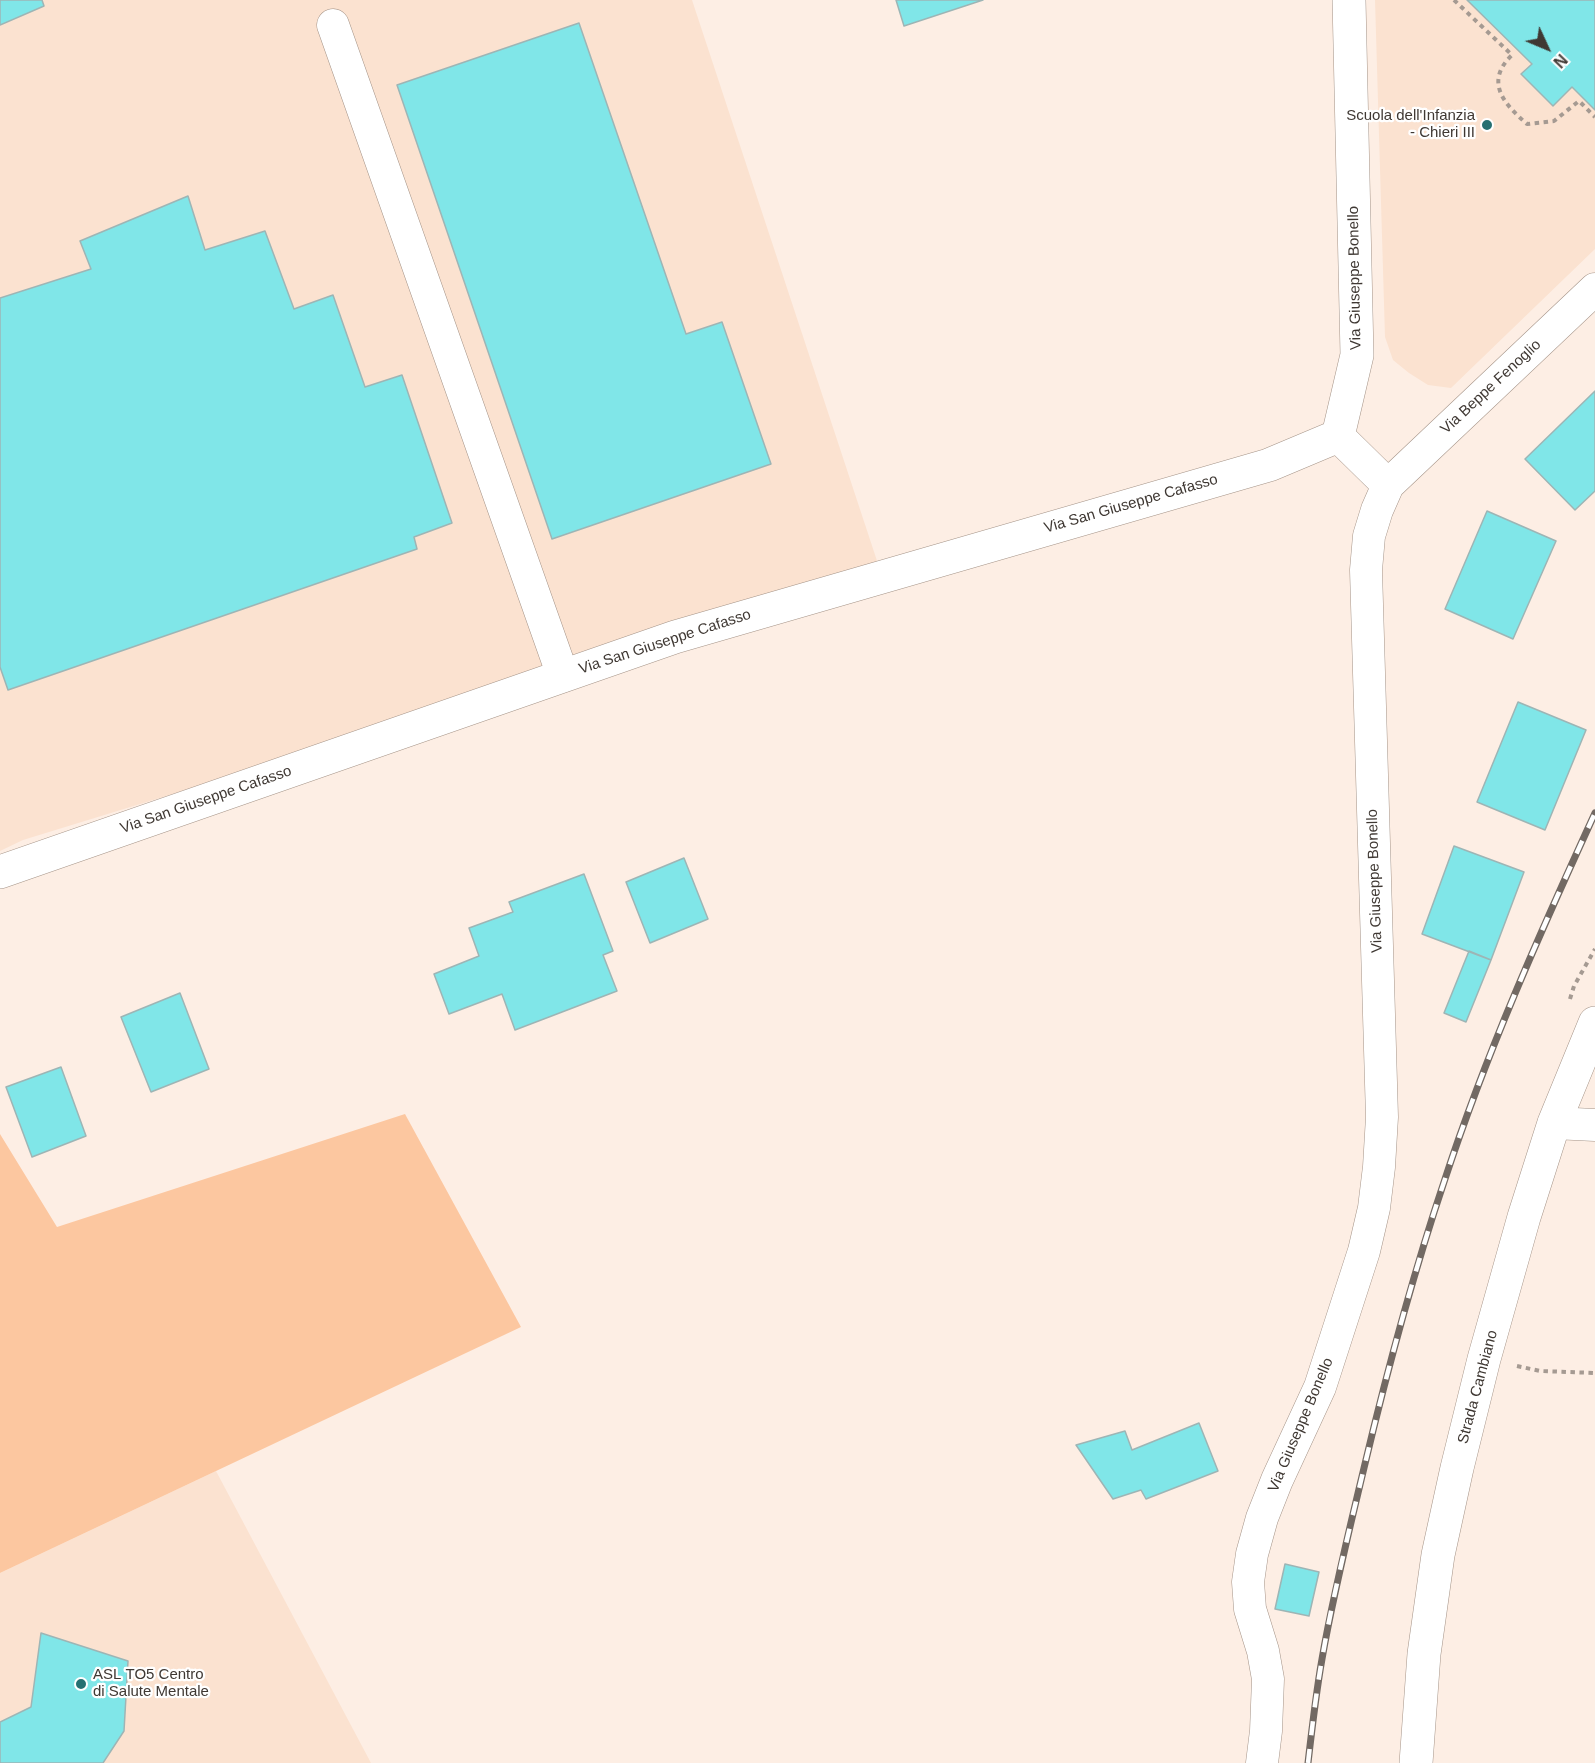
<!DOCTYPE html>
<style>
body{margin:0}
#map{position:relative;width:1595px;height:1763px;overflow:hidden;background:#fdeee4;font-family:Helvetica,sans-serif}
canvas{display:block}
.north{position:absolute;left:1517px;top:18px;width:60px;height:60px;-webkit-text-stroke:4px #fff;paint-order:stroke;rotate:134deg;font-size:16px;font-weight:700;line-height:24px;text-align:center;color:#3f3833}
.north::after{content:'';display:block;margin:auto;width:21px;height:27px;background:#3f3833;clip-path:polygon(50% 0,100% 100%,50% 72%,0 100%)}
</style>
<div id="map">
<canvas width="1595" height="1763"></canvas>
<div class="north">N</div>
</div>
<script>
const c = document.querySelector('canvas').getContext('2d');
c.lineJoin = 'round';
function fill(path, color) { c.fillStyle = color; c.fill(path, 'evenodd'); }
function stroke(path, color, width, dash) { c.strokeStyle = color; c.lineWidth = width; c.lineCap = dash ? 'butt' : 'round'; c.setLineDash(dash || []); c.stroke(path); }
function label(font, color, halo, rows, align = 'center') {
  c.font = font + ' Helvetica,sans-serif'; c.lineWidth = 4.5; c.setLineDash([]); c.textBaseline = 'middle'; c.strokeStyle = halo; c.fillStyle = color; for (const [text, x, y, turn = 0] of rows) {
    c.save(); c.translate(x, y); c.rotate((+turn || 0) * Math.PI / 180); c.textAlign = isNaN(turn) ? turn : align; if (halo) c.strokeText(text, 0, 0); c.fillText(text, 0, 0); c.restore();
  }
}
fill(new Path2D(`
 M0,0H692L882,576L23,840L0,851Z
 M1375,0H1595V249L1451,388L1428,385L1409,373L1393,360L1385,337Z
 M216,1471L371,1763H0V1573Z`), '#fbe2d0');
fill(new Path2D(`
 M405,1114L521,1327L0,1573V1134L57,1227Z`), '#fcc7a0');
const building = new Path2D(`
 M0,0H42L44,6L0,25Z
 M896,0H983L904,26Z
 M1467,0H1595V110L1572,87L1553,106L1521,74L1532,64Z
 M579,23L686,334L722,322L771,464L552,539L397,85Z
 M188,196L205,250L265,231L294,309L333,295L365,387L402,375L452,523L414,537L417,549L8,690L0,667V298L91,269L80,241Z
 M1595,391V491L1575,510L1525,459Z
 M1487,511L1556,541L1513,639L1445,609Z
 M1518,702L1586,730L1545,830L1477,802Z
 M1454,846L1524,872L1491,960L1422,934Z
 M684,858L708,919L650,943L626,882Z
 M584,874L613,951L603,955L617,991L515,1030L502,994L449,1014L434,974L479,956L469,928L513,912L509,902Z
 M1469,951L1491,960L1466,1022L1444,1013Z
 M180,993L209,1069L151,1092L121,1017Z
 M61,1067L86,1136L32,1157L6,1087Z
 M1199,1423L1218,1471L1146,1499L1141,1490L1113,1499L1076,1445L1125,1431L1132,1450Z
 M1285,1564L1319,1572L1309,1616L1275,1609Z
 M41,1633L128,1661L124,1731L103,1763H0V1722L31,1707Z`);
fill(building, '#80e6e8');
stroke(building, '#9db5b5', 1.5);
const minor = new Path2D(`
 M333,25L563,676
 M1388,485L1595,289
 M1554,1123L1595,1125
 M1262,1763L1266,1731L1268,1679L1263,1651L1250,1609L1248,1582L1252,1554L1262,1518L1277,1480L1320,1387L1364,1251L1374,1208L1379,1167L1382,1117L1366,570L1369,536L1377,510L1388,485L1338,436`);
const tertiary = new Path2D(`
 M0,872L675,637L1269,465L1338,436L1357,355L1349,0`);
const secondary = new Path2D(`
 M1416,1763L1424,1654L1438,1555L1457,1468L1484,1359L1524,1217L1554,1123L1595,1023`);
stroke(minor, '#a59488', 33);
stroke(tertiary, '#a59488', 34);
stroke(secondary, '#a59488', 34);
stroke(new Path2D(`
 M1454,0L1512,55C1484,82 1504,104 1527,124L1554,121L1579,101L1595,117
 M1570,999L1574,986L1595,949
 M1517,1366L1540,1371L1595,1373`), '#a59a92', 4, [4.5, 4.5]);
stroke(minor, '#fff', 32);
stroke(tertiary, '#fff', 33);
stroke(secondary, '#fff', 33);
const rail = new Path2D(`
 M1308,1763C1312,1728 1316,1693 1322,1659C1333,1595 1349,1531 1364,1468C1387,1371 1413,1274 1445,1179C1486,1054 1540,933 1595,813`);
stroke(rail, '#726963', 7);
stroke(rail, '#fff', 4.5, [14]);
for (const [x, y, r, color] of [
 [1487,125,6,"#257072"],
 [81,1684,6,"#257072"]
]) { const dot = new Path2D(); dot.arc(x, y, r, 0, 2 * Math.PI); c.fillStyle = color; c.fill(dot); stroke(dot, '#fff', 2); }
label('15px', '#3f3833', '#fff', [
 ["Scuola dell'Infanzia",1475,116],
 ["- Chieri III",1475,133],
 ["ASL TO5 Centro",93,1675,"left"],
 ["di Salute Mentale",93,1692,"left"]
], 'right');
label('15px', '#3f3833', '#fff', [
 ["Via Giuseppe Bonello",1355,278,-91],
 ["Via Beppe Fenoglio",1491,387,-43],
 ["Via San Giuseppe Cafasso",1131,504,-16],
 ["Via San Giuseppe Cafasso",665,642,-18],
 ["Via San Giuseppe Cafasso",206,800,-19],
 ["Via Giuseppe Bonello",1375,881,-92],
 ["Strada Cambiano",1478,1387,-75],
 ["Via Giuseppe Bonello",1301,1425,-67]
]);
</script>
